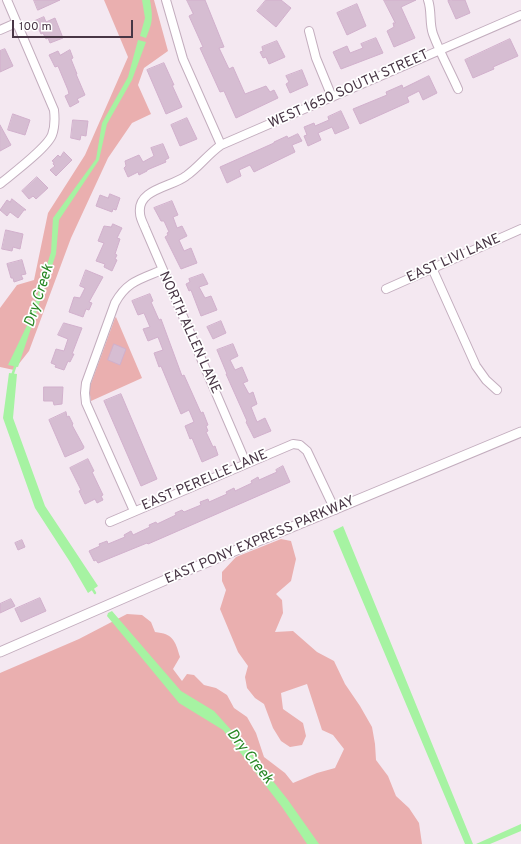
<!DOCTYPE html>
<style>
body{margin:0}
#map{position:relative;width:521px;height:844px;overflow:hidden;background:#f4e8f1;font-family:Overpass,sans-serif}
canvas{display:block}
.scale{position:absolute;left:12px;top:20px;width:121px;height:18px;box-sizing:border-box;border:2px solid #483645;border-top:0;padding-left:5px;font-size:12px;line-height:14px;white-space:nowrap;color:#483645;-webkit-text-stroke:3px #fff;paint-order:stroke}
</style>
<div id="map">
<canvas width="521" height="844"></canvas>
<div class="scale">100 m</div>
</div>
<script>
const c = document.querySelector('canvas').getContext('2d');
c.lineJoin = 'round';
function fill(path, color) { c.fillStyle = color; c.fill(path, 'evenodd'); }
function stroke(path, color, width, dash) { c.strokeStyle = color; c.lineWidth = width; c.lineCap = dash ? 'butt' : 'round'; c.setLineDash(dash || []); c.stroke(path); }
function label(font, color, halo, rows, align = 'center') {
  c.font = font + ' Overpass,sans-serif'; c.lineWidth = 3.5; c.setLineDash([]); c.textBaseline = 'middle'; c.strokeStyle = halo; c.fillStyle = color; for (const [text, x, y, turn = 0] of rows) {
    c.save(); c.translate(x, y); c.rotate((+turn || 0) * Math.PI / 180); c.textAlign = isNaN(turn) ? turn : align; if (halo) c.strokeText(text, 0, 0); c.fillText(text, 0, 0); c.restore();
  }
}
fill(new Path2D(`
 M104,0H154L168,51L144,68L138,85L151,114L132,123L108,158L71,238L29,351L14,370L0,367V308L17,285L34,280L48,213L85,155L128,57Z
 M116,317L142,378L91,401L89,389L115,318Z
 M281,539L291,541L296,559L291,581L276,594L282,600L283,613L275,632L293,631L317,652L334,661L345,684L360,706L372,727L375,744L376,760L388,776L396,796L409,808L419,823L422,844H0V673L79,639L127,614L142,615L151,622L155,632C173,634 175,640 180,657L173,669L182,681L187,674L194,675L204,685L216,688L227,695L234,708L247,717L256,733L264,757L285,773L293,783L317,773L335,768L344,749L333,735L322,730L307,684L281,693L283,709L303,723L306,736L302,745L290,747L281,741L273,728L264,704L255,698L247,688L245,677L248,666L238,652L220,609L226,590L222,581V572L236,557Z`), '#eaafaf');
fill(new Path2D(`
 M142,0H150C153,18 153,22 146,38L140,36L145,18Z
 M138,40L146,42L132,80L107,124L99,160L59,220L56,254L18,367L8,365L30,319L51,252L53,218L96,159L102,123L128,77Z
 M9,373L17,374L13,418L45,506L98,586L88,593L70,562L35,508L3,418Z
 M343,526L473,844H465L333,531Z
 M112,611L181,691L214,711L242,742L288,800L319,844H307L282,807L223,730L179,703L107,616L108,613Z
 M521,824V831L490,844H476Z`), '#a6f3a2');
stroke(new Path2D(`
 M12,376L16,364
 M92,588L95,593`), '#a6f3a2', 2.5);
const building = new Path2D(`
 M34,0H60L38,10Z
 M187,0H205L224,47L219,48L229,69L233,67L245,94L266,86L270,92L274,90L278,98L236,118L224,91L220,92L200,48L203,47L189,16L193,14Z
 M266,0H281L291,8L276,27L257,11Z
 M384,0H416L401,7L415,38L394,47L387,31L394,27L393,23H395Z
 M452,0H465L470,13L456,19L448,1Z
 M357,4L366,26L347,35L337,13Z
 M44,17L46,22L55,18L63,38L50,43L48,38L46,39L43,33L41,34L35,21Z
 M376,38L383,53L341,69L333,52L347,46L350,53L363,48L361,44Z
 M510,39L518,56L493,67L494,69L473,78L465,60Z
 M277,41L285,57L269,64L266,57L263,58L260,52L263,51L262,47Z
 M5,49L13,66L0,72V51Z
 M70,50L73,58L71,59L77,74H76L85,95L77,99L79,102L70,107L65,96L69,94L68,90L58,66L55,67L49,55L58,51L60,55Z
 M164,63L174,85H172L182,107L166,114L147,70Z
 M302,70L308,85L290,93L286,84L289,82L286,76Z
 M429,76L437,93L423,100L419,91L407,97L409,102L360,124L353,109L387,95L386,92L402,85L403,88Z
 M341,111L349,128L335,134L332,127L318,133L321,140L308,146L304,136L307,135L304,127L314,123L315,126L329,120L328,117Z
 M13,114L30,120L25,135L8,130Z
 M187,118L197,139L180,146L171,125Z
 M73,120L88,121L86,136L81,135L80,140L71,138Z
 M0,125L11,145L0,151Z
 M298,134L302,141L292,145L295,152L254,172L250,165L239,170L241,176L227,183L220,167L274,143V142L287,136L288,138Z
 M163,144L169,158L165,160L166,162L147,170V171L139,175L138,172L128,177L124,168L126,166L125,161L139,155L143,162L154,156L151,148Z
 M64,152L72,160L56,176L50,170L55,166L53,164L54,162L52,161L58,155L60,157Z
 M37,177L48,188L36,199L33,196L29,199L22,191Z
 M110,194L120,198L116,210L113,209L112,212L96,206L100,195L108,198Z
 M12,199L26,210H24L18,218L10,212L7,216L0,210L7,200L10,202Z
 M172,201L178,215L173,217L177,228L182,226L187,236L179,240L184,251L191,248L197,263L181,269L165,237L168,235L167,233L169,232L164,221H161L154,208Z
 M113,224L122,228L117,238L120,239L115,254L117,255L115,259L117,260L112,271L104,267L105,264L96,261L104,243L98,241L104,226L111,227Z
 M6,230L23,234L20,249L13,247L12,251L2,249Z
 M22,260L26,274L21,275L23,279L14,282L13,278H11L7,264Z
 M86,270L103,277L89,302L92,303L89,310L86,309L83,317L69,312L74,297L80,298L85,288L80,286Z
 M203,274L208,284L199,287L205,298L211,296L217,310L201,316L191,290L189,291L186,284L190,282L189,279Z
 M150,294L153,301L151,302L159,320L161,319L182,376L184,375L201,413L203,412L208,425L206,426L208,431L206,432L213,447L215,446L218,455L202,462L192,438L190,439L185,426L194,422L189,410L181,414L161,366L159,367L154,353L163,350L158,337L148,341L143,329L150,327L144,313L138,315L132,301Z
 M221,321L226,333L213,339L207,327Z
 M64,323L82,328L72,354H74L70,362L68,361L64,370L55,367L56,365L51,363L56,349L64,351L68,339L58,335Z
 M114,344L126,349L120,365L108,360Z
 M233,344L238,356L230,360L235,370L242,367L248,381L243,383L249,394L253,392L257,404L251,407L257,422L265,418L271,431L254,438L246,422L247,421L226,374H227L217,350Z
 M44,387H63L62,404L54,405L53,401H44Z
 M121,394L157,479L141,486L104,401Z
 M66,412L67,417L69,416L73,424L72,425L84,447L83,449L65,457L49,420Z
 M88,459L94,471L92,472L103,495L101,496L103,500L97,503L95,499L85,504L79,491L81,490L70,468Z
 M283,466L290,482L148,544L147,543L98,563L96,560L94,561L89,551L100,546L99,544L107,541L108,544L125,537L124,535L131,531L133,535L150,527L149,525L156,522L157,524L176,515L175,513L182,510L184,512L201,505L200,502L208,499L209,502L227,494L226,492L234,488L235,491L252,483L251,481L258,477L259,480L277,472L276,470Z
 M22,540L25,547L18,550L15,543Z
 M40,598L46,611L21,622L15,609Z
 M11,599L15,606L0,613V604Z`);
fill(building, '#d6bdd2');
stroke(building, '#d1b0cc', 1);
const minor = new Path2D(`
 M166,0L183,59L221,145
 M428,0C432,11 429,23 433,34C440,53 450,71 458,89
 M0,30L16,23
 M309,31L316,58L332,97
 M0,184C12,174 47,148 52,135C55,127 55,119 54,110L7,0
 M432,268L476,366L486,380L497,390
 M386,289L521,229
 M246,463L145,228C143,223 140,218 140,213C137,189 172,187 186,176C199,167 207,155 221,145L521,15
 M134,511L86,403L85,393L86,383L115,303C127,281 141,279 162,270
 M110,522L293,444L300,445L307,451L335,510`);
const tertiary = new Path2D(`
 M0,652L186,571L521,432`);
stroke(minor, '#c3adbe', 10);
stroke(tertiary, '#c3adbe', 11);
stroke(minor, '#fff', 8);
stroke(tertiary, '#fff', 9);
label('14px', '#483645', '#fff', [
 ["WEST 1650 SOUTH STREET",349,90,-24],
 ["EAST LIVI LANE",454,259,-24],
 ["NORTH ALLEN LANE",189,333,66],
 ["EAST PERELLE LANE",205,481,-23],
 ["EAST PONY EXPRESS PARKWAY",260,541,-23]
]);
label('italic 15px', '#278623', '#fff', [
 ["Dry Creek",40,296,-72],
 ["Dry Creek",249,757,52]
]);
</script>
